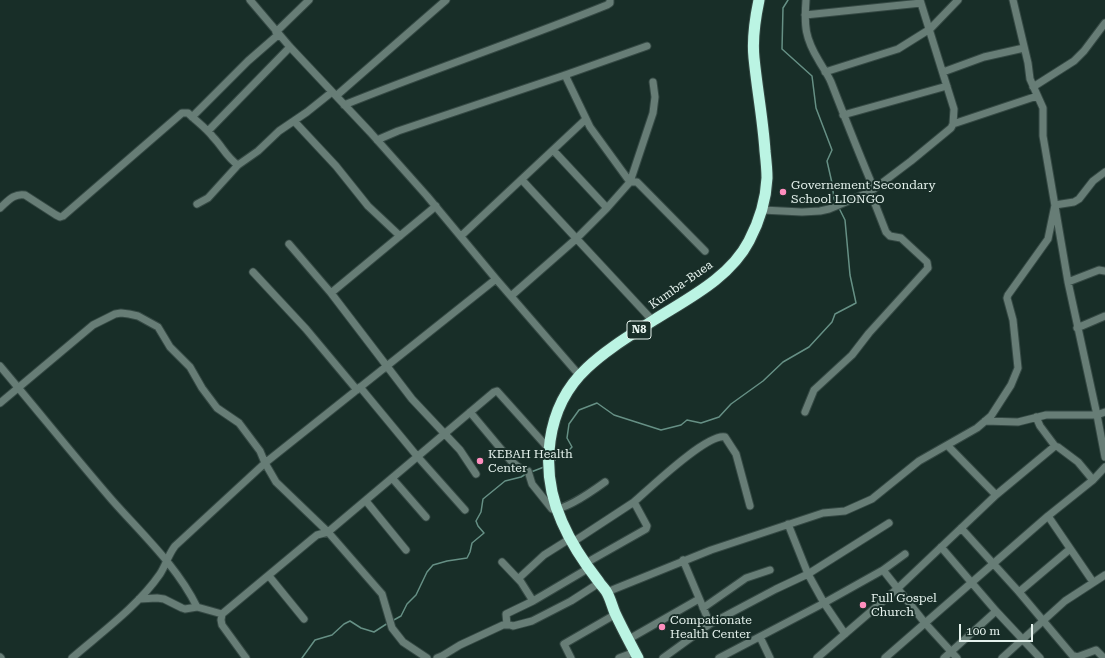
<!DOCTYPE html>
<style>
body{margin:0}
#map{position:relative;width:1105px;height:658px;overflow:hidden;background:#182e28;font-family:"Roboto Serif",serif}
canvas{display:block}
.scale{position:absolute;left:959px;top:624px;width:74px;height:18px;box-sizing:border-box;border:2px solid #e5f2ed;border-top:0;padding-left:5px;font-size:12px;line-height:14px;white-space:nowrap;color:#e5f2ed;-webkit-text-stroke:3px #182e28;paint-order:stroke}
</style>
<div id="map">
<canvas width="1105" height="658"></canvas>
<div class="scale">100 m</div>
</div>
<script>
const c = document.querySelector('canvas').getContext('2d');
c.lineJoin = 'round';
function stroke(path, color, width, dash) { c.strokeStyle = color; c.lineWidth = width; c.lineCap = dash ? 'butt' : 'round'; c.setLineDash(dash || []); c.stroke(path); }
function label(font, color, halo, rows, align = 'center') {
  c.font = font + ' "Roboto Serif",serif'; c.lineWidth = 4; c.setLineDash([]); c.textBaseline = 'middle'; c.strokeStyle = halo; c.fillStyle = color; for (const [text, x, y, turn = 0] of rows) {
    c.save(); c.translate(x, y); c.rotate((+turn || 0) * Math.PI / 180); c.textAlign = isNaN(turn) ? turn : align; if (halo) c.strokeText(text, 0, 0); c.fillText(text, 0, 0); c.restore();
  }
}
stroke(new Path2D(`
 M788,0L783,8L782,49L812,76L816,108L832,150L827,161L832,183L834,199L836,203
 M554,462L558,455L565,454L572,447L567,438L569,424L579,410L597,403L614,415L661,430L681,425L687,420L701,423L719,417L731,404L763,381L783,362L809,347L832,322L835,314L856,303L850,275L845,220L839,208
 M531,472L544,467
 M392,621L401,616L407,604L416,595L427,572L433,565L447,561L467,558L470,552L472,543L484,533L478,526L476,521L481,512L483,499L505,481L521,477L526,474
 M302,658L315,640L332,635L344,624L350,621L361,628L374,632L388,623`), '#669085', 1.5);
const minor = new Path2D(`
 M250,0L290,47L370,132L427,196L496,279L580,376
 M806,0C804,26 805,38 819,61C823,68 828,75 831,82C845,118 859,154 874,189
 M920,0L954,109L953,124
 M1013,0L1028,63L1030,79L1043,108V136L1068,282L1097,415L1105,457
 M805,15L921,3
 M276,32L309,0
 M825,72L898,49L930,29L958,0
 M943,72L984,57L1024,48
 M565,75L590,127L630,182H637L641,186L705,251
 M1033,87L1074,61L1084,51L1105,23
 M336,96L446,0
 M344,105C431,70 520,40 607,5L610,3V0
 M843,115L947,86
 M192,117L248,61L279,34
 M294,121L336,166L368,206L400,236
 M208,131L290,47
 M377,140L398,131L565,75L647,46
 M553,150L607,208
 M522,180L653,321
 M197,204L208,198L238,165L258,151L279,131L307,112L332,92
 M1055,205L1074,202L1079,199L1093,181L1105,172
 M0,208C8,201 14,193 25,195L56,215L60,217L63,216L182,113H188C196,121 206,128 213,137C222,146 227,158 238,165
 M762,210L802,212L820,211L829,209L865,194L874,189L911,161L951,128L953,124L1037,96
 M461,236L586,119
 M289,244L331,293L412,399L460,450L476,474
 M253,272L306,329L357,390
 M1068,282L1099,270L1105,271
 M331,293L436,206
 M511,296L576,239L607,208L630,182L653,113L655,97L653,82
 M1077,328L1105,316
 M0,366C38,411 74,456 112,500C142,534 177,566 197,607
 M360,387L417,456L465,510
 M0,403L93,325L115,314L121,313L129,314L138,316L158,327L170,347L190,367L202,388L217,408L239,423L260,451L265,463L175,546C168,555 166,565 160,574C138,606 102,632 72,658
 M470,412L511,461L520,468L528,471L532,484L552,509C564,511 594,490 605,482
 M805,412L814,390L852,355L869,333L928,268L927,262L901,238L890,236L886,232L870,191
 M1036,417L1040,426L1055,446L1058,447L1078,462L1093,480
 M985,421L1018,422L1046,415H1097L1105,412
 M948,446L996,495
 M392,478L426,517
 M366,501L406,550
 M1048,516L1093,582
 M788,524L808,574L824,603L845,634
 M961,528L1019,592L1072,655L1077,657L1096,650L1104,658
 M573,542L634,502
 M941,547L996,611L1040,658
 M683,560L710,624
 M502,562L521,582L533,601
 M586,563L646,529L647,526L634,502C649,489 707,433 725,437L736,454L750,506
 M883,570L925,623L957,658
 M269,576L304,619
 M518,579L544,555L571,538
 M607,592L711,550L823,513L845,511L872,499L919,461L977,428L991,416L1011,385L1018,368L1013,320L1007,298L1008,295L1048,239L1055,205
 M1019,592L1070,549
 M139,599L157,598L164,599L182,608L185,609L197,607L222,614
 M703,608L746,578L770,570
 M507,625L506,614L533,601L589,568
 M760,637L770,658
 M629,639L699,599
 M0,657L1,658
 M246,658L222,625L221,620L222,614L312,539L317,535L328,532L494,392L497,391L549,449
 M427,658L403,642L392,628L382,594L328,532L276,482L265,463L496,279
 M437,658L442,656L460,645L503,625H510L513,626L532,621L571,601L599,583
 M571,658L564,644L616,614
 M619,658L635,652
 M663,658L710,624L776,589L808,574L889,523
 M719,658L824,603L883,570L905,554
 M817,658L897,589L996,495L1055,446
 M885,658L1048,516L1093,480L1105,467
 M944,658L996,611
 M1002,658L1065,601L1105,575`);
const highway = new Path2D(`
 M638,658C630,643 622,628 615,613C612,606 610,597 606,591C604,588 601,585 599,582C585,564 571,543 562,522C539,471 545,407 587,368C607,349 631,335 654,320C687,299 730,278 749,241C759,222 766,200 767,178C767,169 766,160 765,151C763,120 757,89 754,58C752,39 755,19 759,0`);
stroke(minor, '#354944', 9);
stroke(highway, '#354944', 13);
stroke(minor, '#677d76', 7);
stroke(highway, '#bbf4e3', 11);
for (const [x, y, r, color] of [
 [783,192,4,"#fe8ebe"],
 [480,461,4,"#fe8ebe"],
 [863,605,4,"#fe8ebe"],
 [662,627,4,"#fe8ebe"]
]) { const dot = new Path2D(); dot.arc(x, y, r, 0, 2 * Math.PI); c.fillStyle = color; c.fill(dot); stroke(dot, '#182e28', 1.5); }
for (const [x, y, w] of [
 [639,330,24]
]) { const box = new Path2D(); box.roundRect(x - w / 2, y - 9, w, 18, 3); c.fillStyle = '#182e28'; c.fill(box); stroke(box, '#e5f2ed', 1); }
label('bold 11px', '#e5f2ed', null, [
 ["N8",639,330]
]);
label('12px', '#e5f2ed', '#182e28', [
 ["Governement Secondary",791,185],
 ["School LIONGO",791,199],
 ["KEBAH Health",488,454],
 ["Center",488,468],
 ["Full Gospel",871,598],
 ["Church",871,612],
 ["Compationate",670,620],
 ["Health Center",670,634]
], 'left');
label('12px', '#e5f2ed', '#182e28', [
 ["Kumba-Buea",681,285,-35]
]);
</script>
